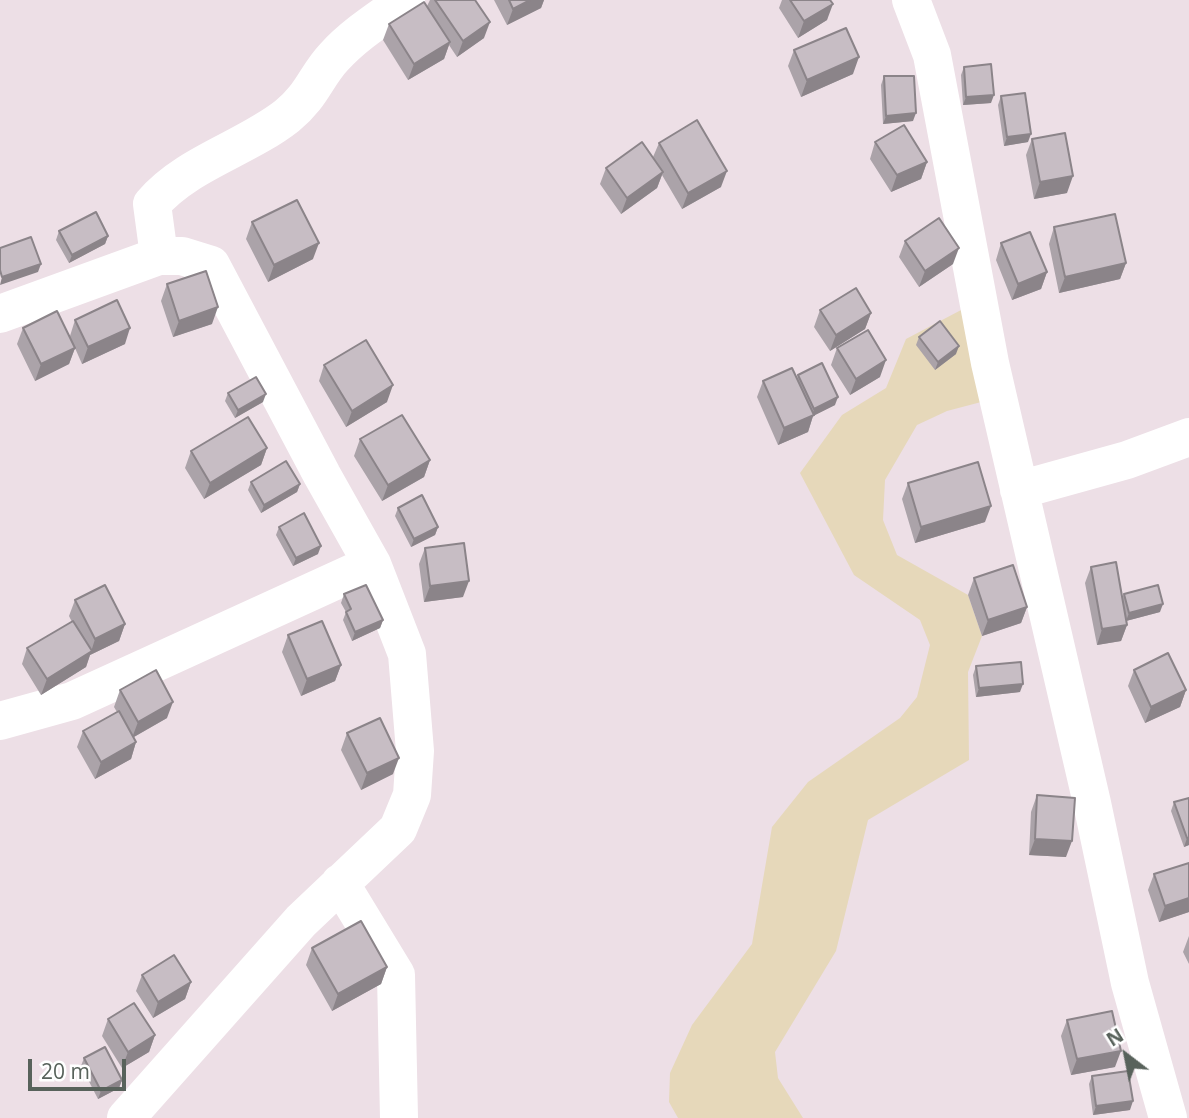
<!DOCTYPE html>
<style>
body{margin:0}
#map{position:relative;width:1189px;height:1118px;overflow:hidden;background:#eddfe6;font-family:"Open Sans",sans-serif}
canvas{display:block}
.north{position:absolute;left:1091px;top:1020px;width:70px;height:70px;-webkit-text-stroke:5px #fff;paint-order:stroke;rotate:328deg;font-size:19px;font-weight:700;line-height:28px;text-align:center;color:#58625b}
.north::after{content:'';display:block;margin:auto;width:24px;height:32px;background:#58625b;clip-path:polygon(50% 0,100% 100%,50% 72%,0 100%)}
.scale{position:absolute;left:28px;top:1059px;width:98px;height:32px;box-sizing:border-box;border:4px solid #58625b;border-top:0;padding-left:9px;font-size:21px;line-height:24px;white-space:nowrap;color:#58625b;-webkit-text-stroke:5px #fff;paint-order:stroke}
</style>
<div id="map">
<canvas width="1189" height="1118"></canvas>
<div class="north">N</div>
<div class="scale">20 m</div>
</div>
<script>
const c = document.querySelector('canvas').getContext('2d');
c.lineJoin = 'round';
function fill(path, color) { c.fillStyle = color; c.fill(path, 'evenodd'); }
function stroke(path, color, width, dash) { c.strokeStyle = color; c.lineWidth = width; c.lineCap = dash ? 'butt' : 'round'; c.setLineDash(dash || []); c.stroke(path); }
fill(new Path2D(`
 M963,309L985,401L947,411L917,425L885,480L883,520L897,555L968,595L982,636L968,672L969,760L868,820L836,951L775,1052L778,1078L803,1118H678L669,1102L670,1073L692,1025L752,944L772,827L808,782L900,718L917,697L930,645L920,620L854,575L800,473L842,415L886,388L906,339Z`), '#e6d8ba');
stroke(new Path2D(`
 M911,0L932,55L990,363L1092,803L1130,983L1168,1118
 M0,314L159,256L152,204C187,163 245,149 287,116C312,96 316,76 334,57C355,34 381,18 406,0
 M1019,490L1127,460L1189,437
 M0,721L72,701L372,564
 M340,883L396,975L399,1118
 M126,1118L301,921L398,829L412,795L415,751L407,654L372,564L322,475L211,265L182,256H159`), '#fff', 38);
fill(new Path2D(`
 M430,0H475L484,38L457,57L449,45L444,59L408,80L383,40L389,24L427,6Z
 M494,0H544L541,8L507,25Z
 M782,0H830L827,20L798,38L779,8Z
 M794,50L853,74L801,97L788,66Z
 M964,67L991,103L963,105L961,75Z
 M884,76L913,121L883,124L881,85Z
 M1001,96L1028,142L1004,146L998,105Z
 M1032,139L1067,193L1034,199L1026,155Z
 M875,142L927,162L921,179L891,192L870,159Z
 M659,143L721,187L682,209L662,175L657,188L621,214L600,184L606,168L653,157Z
 M252,222L313,259L268,282L246,239Z
 M1054,227L1126,263L1120,279L1059,293L1049,244Z
 M59,231L108,236L105,244L69,263L56,240Z
 M905,241L953,264L919,287L899,257Z
 M1001,243L1047,272L1041,289L1012,300L996,260Z
 M167,284L212,324L173,337L161,301Z
 M820,310L871,313L865,329L830,351L814,327Z
 M75,320L125,344L82,364L75,348L69,364L35,381L17,344L23,328L70,336Z
 M919,337L956,354L935,370L916,345Z
 M837,348L880,377L850,395L831,365Z
 M324,365L387,402L346,427L319,381Z
 M798,375L835,405L813,416L808,432L778,445L757,397L763,381L797,379Z
 M228,393L263,402L235,418L225,401Z
 M360,439L430,460L424,477L382,501L354,456Z
 M267,448L261,465L204,499L185,468L191,451Z
 M251,482L300,484L297,492L261,513L248,490Z
 M908,483L985,522L915,543L902,499Z
 M398,508L438,527L435,535L411,547L395,516Z
 M279,527L318,554L293,566L276,535Z
 M425,548L463,597L424,602L419,564Z
 M1091,567L1122,598L1124,594L1160,612L1126,621L1127,625L1121,641L1097,645L1085,583Z
 M974,578L1027,607L1021,623L982,636L968,595Z
 M344,594L383,620L380,628L352,641L343,620L346,612L341,603Z
 M75,600L125,624L119,641L90,655L86,667L41,695L22,664L27,648L72,622L69,616Z
 M288,635L341,665L335,681L301,696L282,652Z
 M976,666L1020,692L976,697L973,675Z
 M1134,670L1186,690L1180,707L1145,723L1128,686Z
 M120,690L167,718L134,737L136,742L131,759L95,779L77,747L83,731L117,712L114,707Z
 M347,733L393,774L361,790L341,750Z
 M1037,795L1066,857L1029,855L1031,812Z
 M1189,798V845L1184,847L1171,811L1174,802Z
 M1189,863V912L1159,922L1148,890L1154,874Z
 M1189,936V964L1183,952Z
 M312,948L387,967L381,984L332,1011L306,965Z
 M142,975L191,982L185,999L153,1018L136,991Z
 M108,1019L155,1035L149,1052L122,1068L102,1036Z
 M1067,1020L1115,1067L1071,1075L1061,1036Z
 M84,1058L122,1080L119,1088L98,1099L81,1066Z
 M1092,1076L1130,1110L1093,1115L1089,1084Z`), '#aba3a9');
fill(new Path2D(`
 M530,0H544L541,8L507,25L513,9Z
 M833,4L827,20L798,38L804,21Z
 M490,22L484,38L457,57L463,41Z
 M450,42L444,59L408,80L414,64Z
 M859,57L853,74L801,97L807,80Z
 M994,95L991,103L963,105L966,97Z
 M916,113L913,121L883,124L886,116Z
 M1031,134L1028,142L1004,146L1007,137Z
 M927,162L921,179L891,192L897,175Z
 M727,171L721,187L682,209L688,193Z
 M663,172L657,188L621,214L627,198Z
 M1073,176L1067,193L1034,199L1040,182Z
 M108,236L105,244L69,263L72,255Z
 M319,243L313,259L268,282L274,265Z
 M959,248L953,264L919,287L925,271Z
 M1126,263L1120,279L1059,293L1065,277Z
 M41,264L38,272L0,285L2,277Z
 M1047,272L1041,289L1012,300L1018,284Z
 M218,307L212,324L173,337L179,321Z
 M871,313L865,329L830,351L836,335Z
 M130,328L125,344L82,364L88,347Z
 M959,346L956,354L935,370L938,362Z
 M75,348L69,364L35,381L41,364Z
 M886,360L880,377L850,395L856,379Z
 M393,385L387,402L346,427L352,411Z
 M266,394L263,402L235,418L238,410Z
 M838,397L835,405L813,416L808,432L778,445L784,428L812,416L814,409Z
 M267,448L261,465L204,499L210,483Z
 M430,460L424,477L382,501L388,485Z
 M300,484L297,492L261,513L264,505Z
 M991,506L985,522L915,543L921,527Z
 M438,527L435,535L411,547L414,539Z
 M321,546L318,554L293,566L296,558Z
 M469,581L463,597L424,602L430,586Z
 M1163,604L1160,612L1126,621L1129,613Z
 M1027,607L1021,623L982,636L988,620Z
 M383,620L380,628L352,641L355,632Z
 M125,624L119,641L90,655L86,667L41,695L47,679L91,652L95,639Z
 M1127,625L1121,641L1097,645L1102,629Z
 M341,665L335,681L301,696L307,679Z
 M1023,684L1020,692L976,697L979,688Z
 M1186,690L1180,707L1145,723L1151,707Z
 M173,702L167,718L132,738L138,722Z
 M136,742L131,759L95,779L101,762Z
 M399,758L393,774L361,790L367,773Z
 M1187,838H1189V845L1184,847Z
 M1035,839L1072,841L1066,857L1029,855Z
 M1189,898V912L1159,922L1165,906Z
 M387,967L381,984L332,1011L338,994Z
 M191,982L185,999L153,1018L158,1002Z
 M155,1035L149,1052L122,1068L128,1052Z
 M1121,1051L1115,1067L1071,1075L1077,1059Z
 M122,1080L119,1088L98,1099L101,1091Z
 M1133,1101L1130,1110L1093,1115L1096,1106Z`), '#8b8489');
const building = new Path2D(`
 M435,0H475L490,22L463,41Z
 M509,0H530L513,9Z
 M790,0H830L833,4L804,21Z
 M424,2L450,42L414,64L389,24Z
 M846,28L859,57L807,80L794,50Z
 M991,64L994,95L966,97L964,67Z
 M884,76H914L916,113L886,116Z
 M1025,93L1031,134L1007,137L1001,96Z
 M697,120L727,171L688,193L659,143Z
 M904,125L927,162L897,175L875,142Z
 M1065,133L1073,176L1040,182L1032,139Z
 M642,142L663,172L627,198L606,168Z
 M297,200L319,243L274,265L252,222Z
 M96,212L108,236L72,255L59,231Z
 M1115,214L1126,263L1065,277L1054,227Z
 M939,218L959,248L925,271L905,241Z
 M1030,232L1047,272L1018,284L1001,243Z
 M31,237L41,264L2,277L0,270V248Z
 M206,271L218,307L179,321L167,284Z
 M856,288L871,313L836,335L820,310Z
 M117,300L130,328L88,347L75,320Z
 M57,311L75,348L41,364L23,328Z
 M940,321L959,346L938,362L919,337Z
 M868,330L886,360L856,379L837,348Z
 M366,340L393,385L352,411L324,365Z
 M822,363L838,397L814,409L798,375Z
 M792,368L814,415L784,428L763,381Z
 M256,377L266,394L238,410L228,393Z
 M402,415L430,460L388,485L360,439Z
 M248,417L267,448L210,483L191,451Z
 M286,461L300,484L264,505L251,482Z
 M978,462L991,506L921,527L908,483Z
 M422,495L438,527L414,539L398,508Z
 M304,513L321,546L296,558L279,527Z
 M464,543L469,581L430,586L425,548Z
 M1116,562L1127,625L1102,629L1091,567Z
 M1013,565L1027,607L988,620L974,578Z
 M105,585L125,624L95,639L75,600Z
 M366,585L383,620L355,632L346,612L351,609L344,594Z
 M1158,585L1163,604L1129,613L1124,594Z
 M73,621L92,651L47,679L27,648Z
 M322,621L341,665L307,679L288,635Z
 M1168,653L1186,690L1151,707L1134,670Z
 M1021,662L1023,684L979,688L976,666Z
 M156,670L173,702L138,722L120,690Z
 M119,711L136,742L101,762L83,731Z
 M380,718L399,758L367,773L347,733Z
 M1037,795L1075,798L1072,841L1035,839Z
 M1189,798V838H1187L1174,802Z
 M1189,863V898L1165,906L1154,874Z
 M361,921L387,967L338,994L312,948Z
 M174,955L191,982L158,1002L142,975Z
 M134,1003L155,1035L128,1052L108,1019Z
 M1112,1011L1121,1051L1077,1059L1067,1020Z
 M105,1047L122,1080L101,1091L84,1058Z
 M1128,1071L1133,1101L1096,1106L1092,1076Z`);
fill(building, '#c7bdc4');
stroke(building, '#8b8489', 2);
</script>
